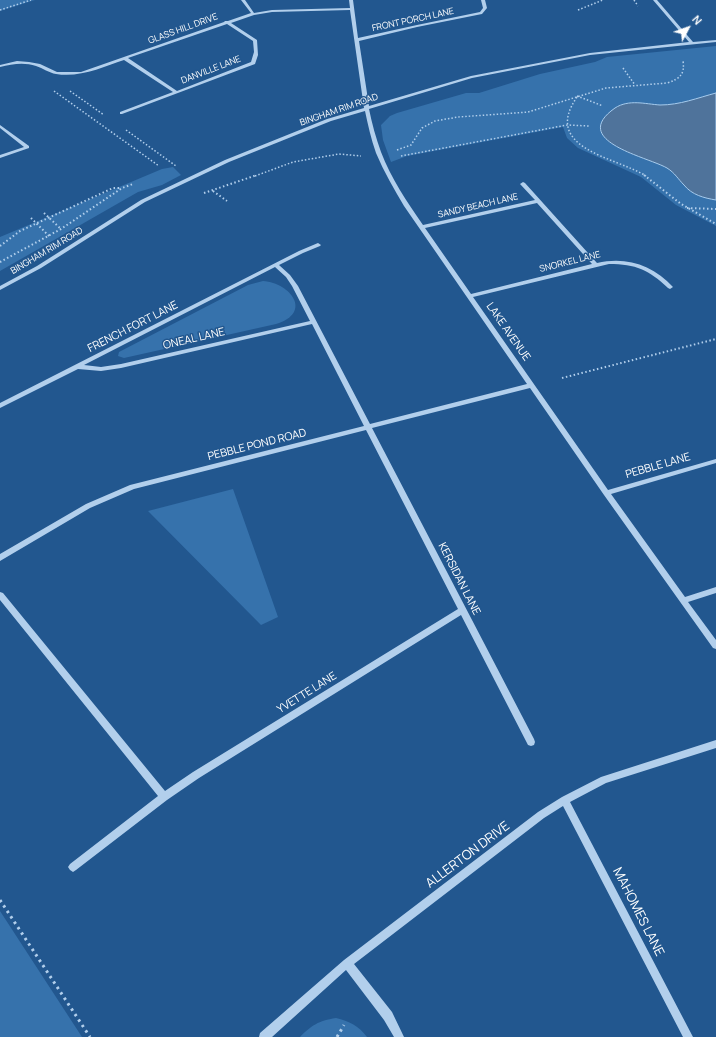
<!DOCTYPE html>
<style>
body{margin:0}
#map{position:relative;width:716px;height:1037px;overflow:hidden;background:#22578f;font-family:Manrope,sans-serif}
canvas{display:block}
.north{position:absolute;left:668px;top:8px;width:40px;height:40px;-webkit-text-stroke:3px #22578f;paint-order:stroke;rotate:49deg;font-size:11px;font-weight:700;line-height:16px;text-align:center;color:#fff}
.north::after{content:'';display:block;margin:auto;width:14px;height:18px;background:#fff;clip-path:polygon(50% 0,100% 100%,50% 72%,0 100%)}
</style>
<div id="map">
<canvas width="716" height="1037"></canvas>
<div class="north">N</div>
</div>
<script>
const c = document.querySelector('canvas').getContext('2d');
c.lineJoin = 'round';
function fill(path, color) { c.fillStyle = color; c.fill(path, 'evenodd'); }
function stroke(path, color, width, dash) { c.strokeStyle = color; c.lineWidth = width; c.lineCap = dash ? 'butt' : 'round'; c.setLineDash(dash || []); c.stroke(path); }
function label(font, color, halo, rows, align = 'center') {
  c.font = font + ' Manrope,sans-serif'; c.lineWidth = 3; c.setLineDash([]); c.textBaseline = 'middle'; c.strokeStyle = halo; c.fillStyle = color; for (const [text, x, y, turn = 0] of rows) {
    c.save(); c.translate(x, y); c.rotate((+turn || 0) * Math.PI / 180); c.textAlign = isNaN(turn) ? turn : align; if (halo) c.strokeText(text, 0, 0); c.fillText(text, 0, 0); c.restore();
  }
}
fill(new Path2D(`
 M0,0H35L0,11Z
 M716,46V226L676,205L641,177L578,148L567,138L563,127L407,156L391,162L383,140L381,125L390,116L397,113L466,93H479L540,74L595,62L607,57Z
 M173,167L181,175L162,185L138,192L0,271V237L162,169Z
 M263,281C291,283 313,313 276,324L124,358L118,356L119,352L248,285Z
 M233,489L278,617L261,625L148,511Z
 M0,911L82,1037H0Z
 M336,1018C349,1021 359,1026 367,1037H300C312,1025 318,1021 336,1018Z`), '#3672ac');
const water = new Path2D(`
 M716,93V200C704,198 692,195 684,185C678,179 675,173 667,168C648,157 568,141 615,108C629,99 645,104 660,105C680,105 697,98 716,93Z`);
fill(water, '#4f739b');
stroke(water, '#a6cbed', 1);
stroke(new Path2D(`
 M634,0L638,6
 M0,10L31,0
 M578,10L603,0
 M623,68L635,85
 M54,91L159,166
 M70,91L104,115
 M577,96L603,106
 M577,97C541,149 616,157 646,176
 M126,130L176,166
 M397,150L411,145L422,128L435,121L458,117L528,112L606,88L667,83C680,79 685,74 683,61
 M401,156L567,125L589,126
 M255,176L293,162L339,154L361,156`), '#b2cfec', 1.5, [1.5, 2]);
stroke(new Path2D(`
 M644,175L681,204L716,224
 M213,191L227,201
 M204,193L257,175
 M687,208L716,209
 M44,213L61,229
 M31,218L49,236
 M0,246L20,231L113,188H121
 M0,262L61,229L122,188L133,184
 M562,378L716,339`), '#b2cfec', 2, [1.5, 2.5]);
stroke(new Path2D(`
 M0,900L90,1037
 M337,1037L344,1025`), '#b2cfec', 3, [2.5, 4]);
fill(new Path2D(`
 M241,0H245L254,13L272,10L350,8L349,0H353L358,38L417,25L480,12L483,8L481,0H485L487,8L482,14L417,27L359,41L369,106L471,76L590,53L689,42L653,0H657L693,42L716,40V42L590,55L472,78L369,109C372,124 376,138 381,152C391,178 407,202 423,225L535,200L520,184L523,182L525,183L597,263C626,256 653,265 673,287L670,289L668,288C649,270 636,264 609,264L473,297L608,490L716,459V463L611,494L685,597L716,587V593L688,602L716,640V649L713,648L604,495L530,388L372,428L534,739L535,742L534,745L531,746L528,745L461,615L199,778L167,800L76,870L73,872L70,870L68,867L70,864L158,796L0,600V592L3,593L165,791L193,772L458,609L366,430L134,489L90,508L0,561V554L86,504L130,485L364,426L312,324L121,368L101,371L78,369L0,408V403L299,251L318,243L321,245L320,246L303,253L279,265L290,275L298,286L370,424L527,384L404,206C394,189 384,172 376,153C371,139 368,125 365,111L331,121L229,162L145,202L41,268L0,290V286L37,266L141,200L225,160L327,119L364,108L350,10L272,12L254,15L231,23L257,40L258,55L255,64L122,114H120V112L173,92L124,60C103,67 80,78 56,74C49,73 43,68 36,66C24,62 12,64 0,67V65L17,61L29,62L40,64L57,72H81L224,22L225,21H228L251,13ZM227,24L253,41L254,52L251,62L177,91L128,58ZM537,203L592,264L471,294L425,228ZM275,267L286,277L292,286L310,321L121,364L101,367L84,365Z
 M0,125L29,146V148L0,158V155L24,147L0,128Z
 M716,740V748L606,783L570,802L693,1037H683L563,806L544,818L354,964L392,1012L404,1037H394L384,1020L346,970L272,1037H259L260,1033L344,960L538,812L562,797L601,777Z`), '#b2cfec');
label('9px', '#fff', '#22578f', [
 ["FRONT PORCH LANE",413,20,-12],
 ["GLASS HILL DRIVE",183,29,-20],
 ["DANVILLE LANE",211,70,-21],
 ["BINGHAM RIM ROAD",339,110,-19],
 ["SANDY BEACH LANE",478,206,-13],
 ["BINGHAM RIM ROAD",47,251,-31],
 ["SNORKEL LANE",570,262,-14]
]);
label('11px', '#fff', '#22578f', [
 ["FRENCH FORT LANE",133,327,-27],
 ["LAKE AVENUE",508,332,55],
 ["ONEAL LANE",194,339,-13],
 ["PEBBLE POND ROAD",257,445,-14],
 ["PEBBLE LANE",658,466,-16],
 ["KERSIDAN LANE",459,579,63],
 ["YVETTE LANE",307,693,-32]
]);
label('13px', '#fff', '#22578f', [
 ["ALLERTON DRIVE",468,855,-37],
 ["MAHOMES LANE",638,912,63]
]);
</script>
